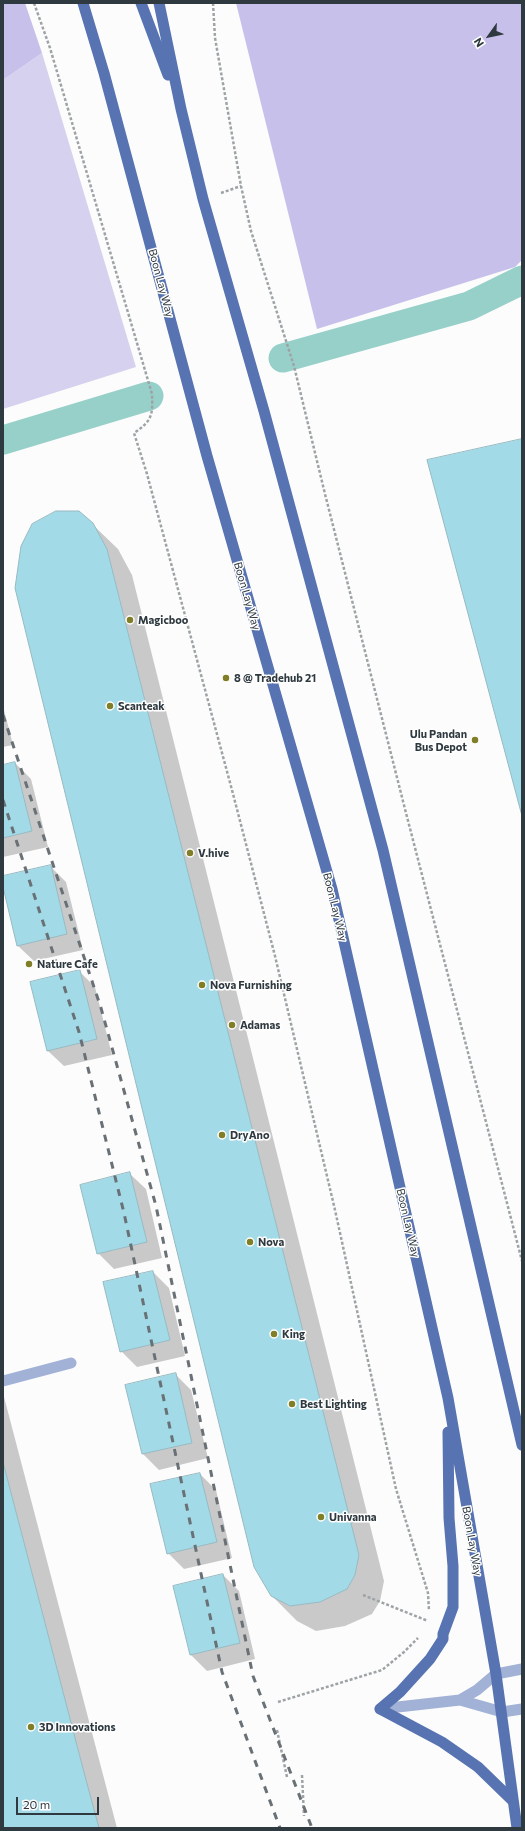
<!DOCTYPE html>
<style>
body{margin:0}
#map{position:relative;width:525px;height:1831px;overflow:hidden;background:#fcfcfc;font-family:Commissioner,sans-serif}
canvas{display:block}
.frame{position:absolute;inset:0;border:4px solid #2e3940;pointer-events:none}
.north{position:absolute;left:469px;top:16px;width:40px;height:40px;-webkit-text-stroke:3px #fff;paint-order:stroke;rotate:237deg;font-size:11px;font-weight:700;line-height:16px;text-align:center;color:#2e3940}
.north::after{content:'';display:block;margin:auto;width:14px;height:18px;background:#2e3940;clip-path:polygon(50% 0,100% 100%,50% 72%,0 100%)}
.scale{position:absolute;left:16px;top:1797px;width:83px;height:18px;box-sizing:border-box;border:2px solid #2e3940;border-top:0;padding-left:5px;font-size:12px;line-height:14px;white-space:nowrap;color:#2e3940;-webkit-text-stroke:3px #fff;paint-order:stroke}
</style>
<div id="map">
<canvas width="525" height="1831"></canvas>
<div class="frame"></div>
<div class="north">N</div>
<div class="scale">20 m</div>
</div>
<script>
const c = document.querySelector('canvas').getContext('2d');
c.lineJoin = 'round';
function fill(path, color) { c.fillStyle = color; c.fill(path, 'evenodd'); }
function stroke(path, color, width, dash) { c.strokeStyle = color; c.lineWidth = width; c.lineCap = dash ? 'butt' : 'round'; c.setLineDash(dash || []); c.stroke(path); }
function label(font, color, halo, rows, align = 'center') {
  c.font = font + ' Commissioner,sans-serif'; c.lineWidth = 3; c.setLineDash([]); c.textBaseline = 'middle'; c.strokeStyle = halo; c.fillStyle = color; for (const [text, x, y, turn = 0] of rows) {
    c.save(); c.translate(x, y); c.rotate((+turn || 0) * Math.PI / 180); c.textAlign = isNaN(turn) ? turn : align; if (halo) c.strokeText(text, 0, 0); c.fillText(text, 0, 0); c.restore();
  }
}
fill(new Path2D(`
 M42,53L136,367L3,409V80Z`), '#d5d1ee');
fill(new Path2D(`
 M3,3H25L42,53L3,80Z
 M236,3H522V260L515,267L317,329Z`), '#c6c0eb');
fill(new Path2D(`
 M92,524L118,549L132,575L384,1581L380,1601L372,1614L345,1626L316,1631L297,1621L271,1595Z
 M3,706L13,745L3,747Z
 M15,763L31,779L48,847L3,857V766Z
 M50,866L66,882L83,950L34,961L18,946L3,877Z
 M79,971L95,987L112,1055L64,1066L48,1051Z
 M130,1174L146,1189L162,1258L114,1269L98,1253Z
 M153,1272L169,1288L185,1356L137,1367L121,1351Z
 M175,1374L191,1390L208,1458L159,1470L143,1454Z
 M3,1393L117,1828H3Z
 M200,1474L216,1490L232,1558L184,1569L168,1553Z
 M223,1575L239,1591L255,1659L207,1671L191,1655Z`), '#0003');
stroke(new Path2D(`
 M283,358L469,306L522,280
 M3,440L149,396`), '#97d0c9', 29);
const building = new Path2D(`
 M522,439V816L427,460Z
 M56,511H79L93,523L107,549L359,1555L355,1575L347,1589L320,1602L290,1606L271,1596L254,1567L15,588L21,546L32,524Z
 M15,762L32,831L3,838V765Z
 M51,865L67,934L17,946L3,887V876Z
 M80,970L97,1039L47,1051L30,982Z
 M130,1172L147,1242L97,1254L80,1185Z
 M153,1271L170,1340L120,1352L103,1282Z
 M176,1373L192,1443L142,1454L125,1385Z
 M3,1462L85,1776L99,1828H3Z
 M200,1473L217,1542L167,1554L150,1484Z
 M223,1574L240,1643L190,1655L173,1586Z`);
fill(building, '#a2dbe7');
stroke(building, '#97bac2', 1);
stroke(new Path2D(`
 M34,3L50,48L152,394C153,415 152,421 134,433L147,474L232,790L275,956L335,1210L396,1489L428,1593L429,1611
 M213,3L215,38L241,186L251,231L294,366L325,494L406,813L522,1261
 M221,193L241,186
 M363,1595L428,1621
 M278,1702L382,1670L404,1652L418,1638
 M277,1730L287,1777
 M302,1775L304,1816`), '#9ea3a6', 2.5, [3, 2]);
stroke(new Path2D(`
 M3,1381L71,1363
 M460,1700L477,1690L496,1674
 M380,1709L460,1700L502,1712`), '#a1b2d6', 11);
stroke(new Path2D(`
 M496,1674L522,1669
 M502,1712L522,1709`), '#a1b2d6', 11);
stroke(new Path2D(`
 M83,3L104,73L207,456L332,889L448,1398L496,1674L517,1828
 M141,3L168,75
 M159,3L181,109L203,199L264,411L383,850L522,1445
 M448,1432L449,1518L453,1566V1607L443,1634V1639L430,1659L400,1692L380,1709L442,1742L478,1767L513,1801`), '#5773b1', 11);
stroke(new Path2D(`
 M3,715L101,1008L156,1206L253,1676L312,1828
 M3,800L79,1032L124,1213L222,1672L280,1828`), '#697176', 3, [7, 7]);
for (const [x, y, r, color] of [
 [130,620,4,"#807e26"],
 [226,678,4,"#807e26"],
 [110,706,4,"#807e26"],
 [475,740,4,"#807e26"],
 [190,853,4,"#807e26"],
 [29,964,4,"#807e26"],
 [202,985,4,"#807e26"],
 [232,1025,4,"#807e26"],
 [222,1135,4,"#807e26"],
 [250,1242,4,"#807e26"],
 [274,1334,4,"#807e26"],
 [292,1404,4,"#807e26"],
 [321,1517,4,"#807e26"],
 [31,1727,4,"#807e26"]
]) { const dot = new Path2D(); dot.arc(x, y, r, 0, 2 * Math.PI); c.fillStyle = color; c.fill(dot); stroke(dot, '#fff', 1.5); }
label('11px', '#2e3940', '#fff', [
 ["Boon Lay Way",161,283,75],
 ["Boon Lay Way",247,596,74],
 ["Boon Lay Way",335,907,76],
 ["Boon Lay Way",408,1223,77],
 ["Boon Lay Way",472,1541,80]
]);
label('bold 11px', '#2e3940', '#fff', [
 ["Magicboo",138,620],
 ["8 @ Tradehub 21",234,678],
 ["Scanteak",118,706],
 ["Ulu Pandan",467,734,"right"],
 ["Bus Depot",467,747,"right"],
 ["V.hive",198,853],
 ["Nature Cafe",37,964],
 ["Nova Furnishing",210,985],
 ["Adamas",240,1025],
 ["DryAno",230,1135],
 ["Nova",258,1242],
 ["King",282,1334],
 ["Best Lighting",300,1404],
 ["Univanna",329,1517],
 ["3D Innovations",39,1727]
], 'left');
</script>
